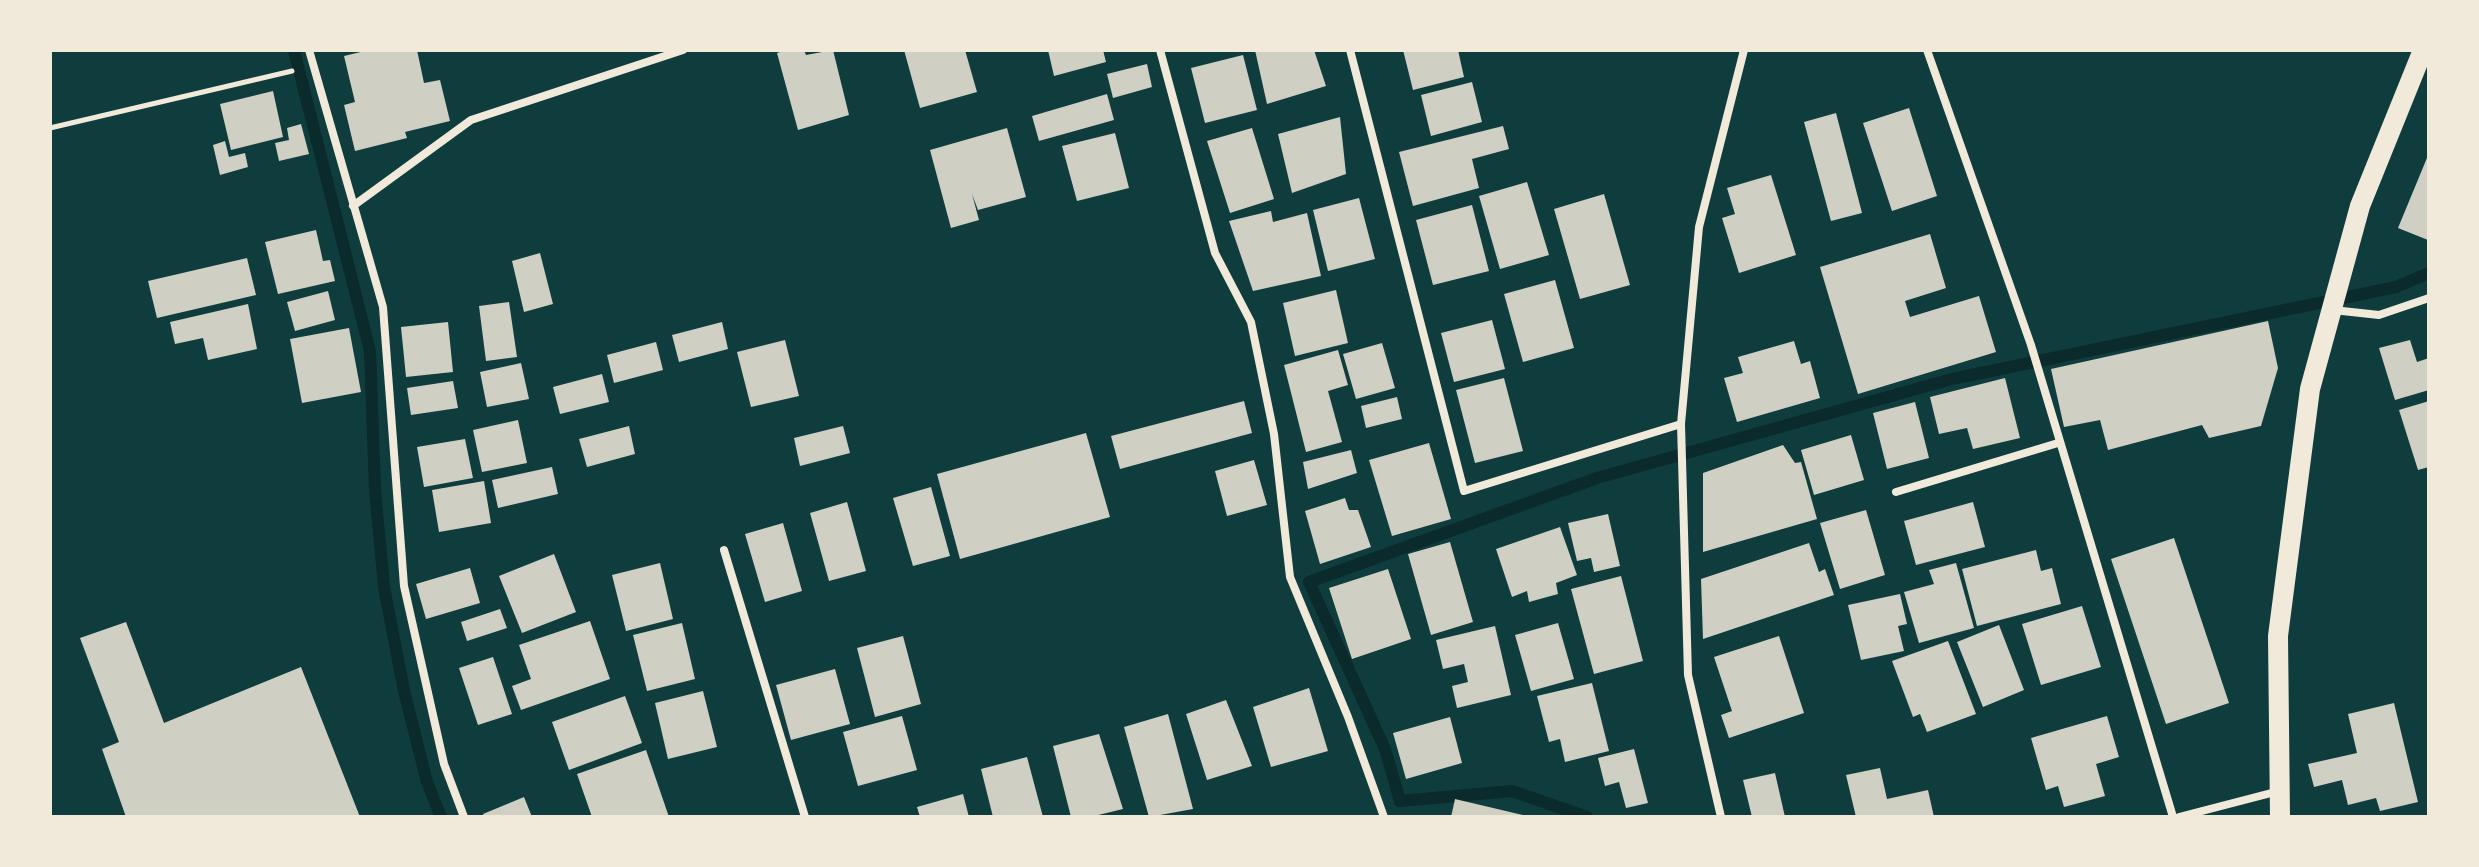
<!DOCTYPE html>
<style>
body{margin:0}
#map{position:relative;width:2479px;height:867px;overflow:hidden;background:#0f3d3e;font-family:"Titillium Web",sans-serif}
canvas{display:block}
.frame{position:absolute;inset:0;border:52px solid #f1e9da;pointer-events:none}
</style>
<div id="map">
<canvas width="2479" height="867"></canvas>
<div class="frame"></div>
</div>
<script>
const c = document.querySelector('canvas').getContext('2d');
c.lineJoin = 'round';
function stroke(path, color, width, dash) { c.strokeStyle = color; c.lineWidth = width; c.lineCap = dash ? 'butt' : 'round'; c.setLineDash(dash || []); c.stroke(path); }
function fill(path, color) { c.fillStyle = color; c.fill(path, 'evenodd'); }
stroke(new Path2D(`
 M294,50L370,351L375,490L384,587L404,691L427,782L441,817
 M1587,817L1512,791L1400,801L1385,749L1309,582L1597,478L1952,379L2396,287L2429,273`), '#0a2a2b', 12);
fill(new Path2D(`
 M369,50H417L424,83L440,80L450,121L405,132L407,138L355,151L344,105L355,102L344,56Z
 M786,50H804L806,55L833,50L849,115L798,130L777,53Z
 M904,50H965L977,92L920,108Z
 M1048,50H1103L1106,62L1054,76Z
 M1255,50H1314L1326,86L1267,104Z
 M1403,50H1458L1464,77L1413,90Z
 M1243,55L1257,110L1205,123L1191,68Z
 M1147,64L1152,87L1113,98L1107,74Z
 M1472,82L1482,122L1431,136L1421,95Z
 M273,91L283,137L231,150L220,104Z
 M1107,94L1114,120L1039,141L1032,116Z
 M1909,108L1937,196L1892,211L1863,123Z
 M1836,113L1862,213L1831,221L1804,122Z
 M1340,117L1346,174L1292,193L1278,134Z
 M301,124L309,154L279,161L275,143L289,140L287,128Z
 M1503,126L1509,149L1472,159L1479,188L1413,206L1399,152Z
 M1007,128L1026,197L978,210L972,194L979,220L951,228L930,150Z
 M1252,128L1274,199L1230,213L1207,141Z
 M1115,133L1129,188L1077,201L1062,146Z
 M225,141L229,157L245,153L248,167L220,175L213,145Z
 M2429,153V239L2428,240L2398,228Z
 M1771,175L1796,255L1739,273L1722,218L1735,214L1727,188Z
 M1527,182L1549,255L1500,269L1479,196Z
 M1604,194L1630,285L1580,299L1554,209Z
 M1359,198L1375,259L1328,271L1313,210Z
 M1472,205L1489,271L1433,285L1416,220Z
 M1271,211L1273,222L1307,213L1321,276L1253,291L1229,221Z
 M316,230L323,261L330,260L335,281L278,294L265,242Z
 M1930,234L1946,288L1905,301L1910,317L1979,296L1996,352L1858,394L1820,267Z
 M540,253L553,304L524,312L512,261Z
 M247,258L256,295L157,318L148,281Z
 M1555,280L1574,348L1523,362L1504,294Z
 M1336,290L1348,343L1295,356L1283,303Z
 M328,291L335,320L295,331L287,302Z
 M509,302L517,357L486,361L479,306Z
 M248,304L257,349L208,360L203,338L175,344L170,322Z
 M1492,320L1505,369L1454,382L1441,333Z
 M2268,321L2278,368L2261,426L2209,438L2202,425L2108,450L2100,420L2064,427L2051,369Z
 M448,322L453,372L406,377L401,327Z
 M722,322L728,349L679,362L672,335Z
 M349,328L361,392L302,403L290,339Z
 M785,340L799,396L751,407L737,352Z
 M2410,340L2417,362L2429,358V390L2395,400L2379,348Z
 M1794,341L1801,364L1810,361L1820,398L1737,422L1724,378L1743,373L1738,357Z
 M656,342L663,370L614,383L607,355Z
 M1382,343L1395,388L1356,399L1343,354Z
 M1338,350L1348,385L1328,391L1342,442L1306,452L1284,365Z
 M521,363L529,399L487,407L480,372Z
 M602,374L609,402L560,414L553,387Z
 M1504,378L1523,451L1475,463L1456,390Z
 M2005,378L2020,438L1973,449L1967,428L1939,434L1930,397Z
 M453,381L458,408L411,415L407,388Z
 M1397,397L1402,419L1366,428L1361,406Z
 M1244,401L1252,433L1120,469L1111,436Z
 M2429,401V467L2418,470L2399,410Z
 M1915,402L1929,458L1887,469L1873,413Z
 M518,420L527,463L482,472L473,430Z
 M629,426L635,454L587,467L579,439Z
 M843,426L850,453L800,466L794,438Z
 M1086,433L1110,517L960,559L937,474Z
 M1851,435L1864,480L1814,495L1801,450Z
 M465,439L473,478L424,487L417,447Z
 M1429,443L1451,519L1392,536L1369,460Z
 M1783,445L1795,463L1801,462L1817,519L1703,552V473Z
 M1351,450L1357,473L1308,489L1303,462Z
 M1254,460L1267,505L1227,516L1215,471Z
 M552,467L558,494L498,508L492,480Z
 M484,481L491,523L439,532L432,490Z
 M931,487L950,556L913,566L893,498Z
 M1345,498L1349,510H1358L1371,547L1320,564L1305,511Z
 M847,502L866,571L829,581L810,513Z
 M1973,502L1985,547L1916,565L1904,521Z
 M1866,510L1885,575L1840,589L1820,523Z
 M1608,514L1620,566L1594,572L1591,558L1577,561L1568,523Z
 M783,523L802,591L765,602L745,534Z
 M1560,527L1577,575L1556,583L1558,594L1529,602L1527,591L1512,597L1496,549Z
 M2174,538L2229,703L2166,724L2111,559Z
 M1450,542L1473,622L1431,635L1408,554Z
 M1809,543L1819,572L1825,569L1834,595L1703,639L1701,579Z
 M2036,550L2041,571L2052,568L2061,604L1977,626L1962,569Z
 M554,554L576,612L522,633L499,576Z
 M660,563L673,619L626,631L612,575Z
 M1956,563L1974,628L1919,643L1904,592L1934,584L1929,570Z
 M470,568L480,603L426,619L416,584Z
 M1388,569L1411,639L1352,659L1329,588Z
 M1621,576L1643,661L1594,674L1571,589Z
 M1900,594L1907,624L1898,626L1904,651L1861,660L1848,605Z
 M2082,606L2101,667L2041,685L2022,624Z
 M500,609L507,628L467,641L461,622Z
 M590,621L610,679L521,710L512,686L531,679L519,645Z
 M126,622L164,723L301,667L360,817H126L102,749L119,742L80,638Z
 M682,623L695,679L647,691L633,635Z
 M1558,623L1574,679L1531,691L1515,635Z
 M1999,625L2024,690L1983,707L1957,642Z
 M1495,626L1511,695L1457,708L1452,686L1468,682L1464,664L1443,669L1436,640Z
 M903,636L921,704L875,717L857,648Z
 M1779,636L1804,713L1729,738L1721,715L1732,711L1714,657Z
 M1948,641L1976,714L1927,732L1920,714L1913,717L1892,661Z
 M493,657L512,714L478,725L459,668Z
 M835,669L850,724L791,740L776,685Z
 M1592,683L1609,751L1565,762L1560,739L1549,742L1537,696Z
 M1309,688L1328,751L1271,767L1253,707Z
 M703,691L717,747L668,759L655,703Z
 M625,696L642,743L569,770L552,722Z
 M1226,700L1252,766L1207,780L1186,714Z
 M2394,703L2418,802L2380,811L2376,798L2348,805L2342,780L2314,787L2308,764L2357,753L2348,714Z
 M1168,714L1193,809L1149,817L1124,727Z
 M902,716L917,770L858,786L843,732Z
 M2107,716L2119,757L2096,764L2105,796L2064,807L2058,786L2046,790L2031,738Z
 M1450,717L1462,763L1406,779L1393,733Z
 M1099,734L1123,809L1090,817H1071L1053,746Z
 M1634,749L1648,803L1626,808L1619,782L1605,786L1598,758Z
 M646,750L669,817H592L577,774Z
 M1027,757L1043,817H993L981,769Z
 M1880,768L1887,799L1928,790L1934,817H1856L1846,775Z
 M1775,773L1785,817H1752L1743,780Z
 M963,794L969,817H920L917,807Z
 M524,797L532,817H484L483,814Z
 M1455,799L1527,816V817H1451Z`), '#cfcfc3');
stroke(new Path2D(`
 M50,128L292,71`), '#f1e9da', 5);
stroke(new Path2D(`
 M309,50L383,307L404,586L444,764L464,817
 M1160,50L1215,253L1251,322L1274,434L1290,577L1348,717L1384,817
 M1350,50L1464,491L1681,424
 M1927,50L2031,345L2173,817
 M353,206L471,120L683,50
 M2333,310L2379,315L2429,298
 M1896,492L2058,443
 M724,550L805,817
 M1721,817L1688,675L1681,424L1699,227L1744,50
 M2179,817L2279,791`), '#f1e9da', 8);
stroke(new Path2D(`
 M2280,817L2278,636L2310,389L2360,206L2423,50`), '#f1e9da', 20);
</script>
